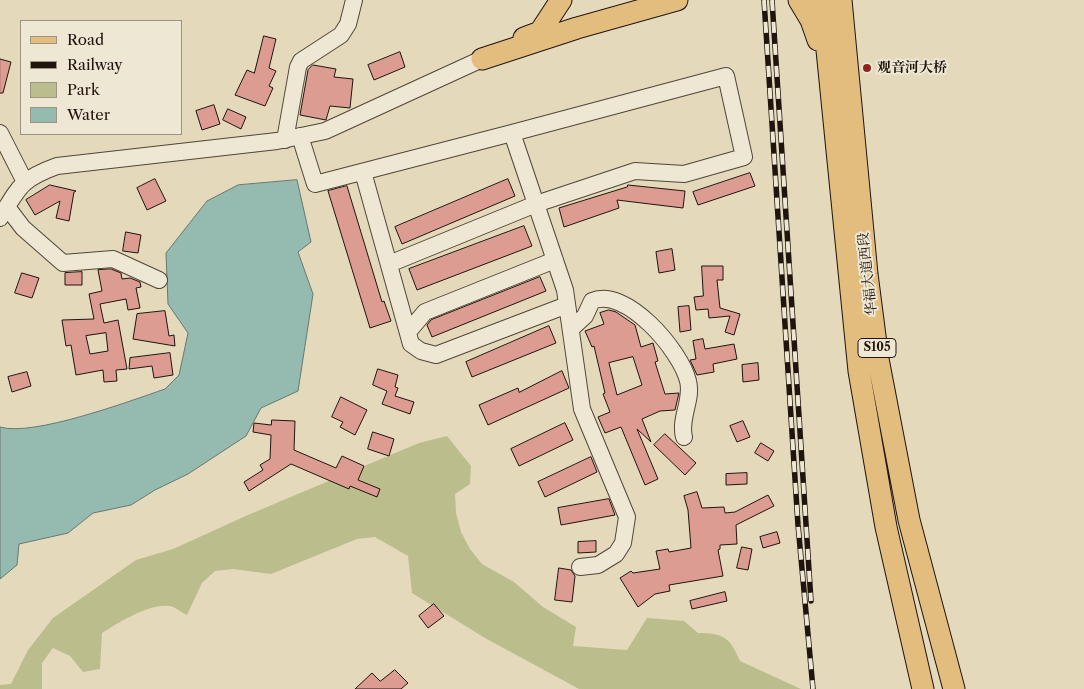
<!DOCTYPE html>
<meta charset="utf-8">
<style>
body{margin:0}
#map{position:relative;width:1084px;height:689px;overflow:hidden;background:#e4dabb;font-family:"Libre Caslon Text",serif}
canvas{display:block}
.legend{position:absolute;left:20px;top:20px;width:162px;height:115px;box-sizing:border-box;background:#ede7d3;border:1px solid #9b9384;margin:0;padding:6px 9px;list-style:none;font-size:15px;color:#1f140e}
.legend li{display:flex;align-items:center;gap:10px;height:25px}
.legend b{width:25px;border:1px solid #9b9384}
</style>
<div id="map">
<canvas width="1084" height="689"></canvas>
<ul class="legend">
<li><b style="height:6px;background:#e2bd7e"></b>Road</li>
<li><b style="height:6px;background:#1f140e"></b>Railway</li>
<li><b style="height:14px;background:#bbbd8c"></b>Park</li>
<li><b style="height:14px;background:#95bbb1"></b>Water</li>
</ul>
</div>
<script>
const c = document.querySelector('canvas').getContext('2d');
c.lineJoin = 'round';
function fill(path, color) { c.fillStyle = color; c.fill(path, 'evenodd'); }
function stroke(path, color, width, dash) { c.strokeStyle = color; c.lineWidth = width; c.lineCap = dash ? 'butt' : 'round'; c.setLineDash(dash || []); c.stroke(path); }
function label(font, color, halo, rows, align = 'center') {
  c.font = font + ' "Libre Caslon Text","Noto Serif SC",serif'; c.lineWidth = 4; c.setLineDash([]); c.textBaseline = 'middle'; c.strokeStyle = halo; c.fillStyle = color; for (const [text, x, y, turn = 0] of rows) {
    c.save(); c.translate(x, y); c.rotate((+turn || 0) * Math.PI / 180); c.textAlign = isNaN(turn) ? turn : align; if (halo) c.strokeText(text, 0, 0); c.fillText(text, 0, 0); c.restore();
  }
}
fill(new Path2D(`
 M447,436L471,466L470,484L455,494L456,513L461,532L470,549L482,564L514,582L543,607L576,627L573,646L627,650L647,618L684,621L698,633C723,633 730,637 740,661L801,689H579L485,638L412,593L408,556L375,537L357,539L271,574L233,569L215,571L202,583L187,615C182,613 178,609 173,607C154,600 118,623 102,633L100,669L83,672L70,656L53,648L42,663V689H0V685L11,684L28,650L53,618L136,560L173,549L248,515L419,443Z`), '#bbbd8c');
const water = new Path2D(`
 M297,180L311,242L298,252L313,294L298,391L261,408L246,436L188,474L155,490L131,505L93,513L68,533L19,544L17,565L0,579V427C33,437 130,401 165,389L179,375L188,333L168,304L166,253L207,201L238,185Z`);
fill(water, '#95bbb1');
stroke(water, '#667870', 1);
const building = new Path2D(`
 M264,36L276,39L269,68L276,71L269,86L273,88L265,106L235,95L247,70L254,73Z
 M400,52L405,67L374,80L368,65Z
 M0,59L11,62L3,93H0Z
 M313,65L336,69L334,77L353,79L350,108L330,106L326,120L300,115L308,70Z
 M214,105L220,124L202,130L196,111Z
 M228,109L246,117L241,129L223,120Z
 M750,173L755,186L698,205L693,192Z
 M155,179L166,201L147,210L137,188Z
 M508,179L515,196L402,244L395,227Z
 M50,185L76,191L74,192L69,221L56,218L60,201L35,215L26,200Z
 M628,185L685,191L683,208L617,200L619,208L564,227L559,208L627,187Z
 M347,186L382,302L384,301L391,321L370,328L328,191Z
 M524,226L532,246L417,290L409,269Z
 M126,232L141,235L138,253L123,251Z
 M672,249L675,270L659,273L656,252Z
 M702,266H723V280H717L720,308L740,314L734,335L725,332L730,316L709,318L708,309L696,310L694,297L703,296Z
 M111,269L121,273L122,279L130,278L140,282L141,287L136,288L140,308L128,310L126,299L100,304L104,323L118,320L127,369L116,370L117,381L104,382L103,370L76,375L71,345L66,346L62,320L94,319L89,294L102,291L98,270ZM106,333L108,351L90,354L86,336Z
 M82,272V285H65V273Z
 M22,273L39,278L32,298L15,293Z
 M540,277L546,291L432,337L427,325L431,320Z
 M689,306L691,330L680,332L678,307Z
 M609,310L616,312L635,325L641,347L653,343L658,361L655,362L665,394L679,393L675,410L660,411L642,419L651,442L637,429L658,479L645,485L621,427L605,433L598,417L610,412L603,394L605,393L594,346L592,347L585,331L604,324L600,313ZM633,357L642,385L617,395L609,363Z
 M165,311L169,336L174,335L175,346L133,339L137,314Z
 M549,326L556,343L472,377L466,362Z
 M703,339L705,349L734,344L737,359L713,364L714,372L697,375L690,360L696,359L693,341Z
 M170,353L173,375L154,378L152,366L129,369L130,358Z
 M758,363L759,380L743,382L742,365Z
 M378,369L398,375L395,387L398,388L395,396L414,402L410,414L382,404L387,391L373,385Z
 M562,371L569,388L488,425L479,405L518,388L519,392Z
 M27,372L31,386L12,392L8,377Z
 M341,397L367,410L355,435L340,427L343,422L332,417Z
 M272,420L295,421L294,450L336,468L342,456L364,466L358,480L380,489L377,497L350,486L349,489L291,464L249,491L244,482L263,470L260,465L270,459L271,435L253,432L254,423L271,425Z
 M743,421L750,437L737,442L730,426Z
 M565,423L573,440L519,466L511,449Z
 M373,432L394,439L389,456L368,449Z
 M665,434L696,463L685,475L654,445Z
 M761,443L774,451L768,461L755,453Z
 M591,457L597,472L545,497L538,482Z
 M747,473V484L726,485V474Z
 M697,492L702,508L724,507L725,513L735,512L768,495L774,506L736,525L737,544L720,545V549L718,550L723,576L669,585L670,591L655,594L638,607L620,578L631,571L633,573L660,569L656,551L668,549L669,552L691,548L688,510L684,496Z
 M609,499L615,515L561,525L558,508Z
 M777,532L780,543L763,548L760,537Z
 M596,541V552L578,553V542Z
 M742,547L752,549L748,570L737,568Z
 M559,568L571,570L575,576L572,602L555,600Z
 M725,592L727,601L692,609L690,601Z
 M434,604L444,616L428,628L419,616Z
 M395,670L408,683L401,689H355L372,673L380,681Z`);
fill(building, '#dc9c91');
stroke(building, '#1f140e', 1);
const minor = new Path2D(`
 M0,133L25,182
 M300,136L315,184L512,133L565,290L582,409L627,517L623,543L616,554L598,565L580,567
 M285,140L298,67L301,61L341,35L348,24L354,0
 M363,172L411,344L421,351L436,355L567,305
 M7,207L23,228L63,263L113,259L159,280
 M0,218C19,187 21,179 57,166L277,141L325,131L482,59
 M389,264L536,204L635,171L684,174L744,157L726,76L512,133
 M571,329L585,316L592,301C626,286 681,351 688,381C693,400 679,418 684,437
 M408,332L425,312L555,260`);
const major = new Path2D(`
 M799,0L811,20L818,40
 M822,0L859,371L886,527L923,689
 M841,0L867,274L878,359L909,520L954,689
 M524,38L540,32L561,0
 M482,59L577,28L677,0`);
stroke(minor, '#504639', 18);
stroke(major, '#1f140e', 23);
stroke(minor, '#ede7d3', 16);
stroke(major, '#e2bd7e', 21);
const rail = new Path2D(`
 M764,0L798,525L813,689
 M772,0L811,601`);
stroke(rail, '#1f140e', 5.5);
stroke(rail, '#ede7d3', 4, [11]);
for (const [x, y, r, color] of [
 [867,68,5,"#8f2418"]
]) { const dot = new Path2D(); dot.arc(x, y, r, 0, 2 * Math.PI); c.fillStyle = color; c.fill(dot); stroke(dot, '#ede7d3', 2); }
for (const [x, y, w] of [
 [877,348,38]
]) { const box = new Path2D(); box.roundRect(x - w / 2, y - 9.5, w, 19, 4); c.fillStyle = '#ede7d3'; c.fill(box); stroke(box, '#1f140e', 1); }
label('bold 12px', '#1f140e', null, [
 ["S105",877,348]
]);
label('bold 14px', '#1f140e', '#ede7d3', [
 ["观音河大桥",877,68]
], 'left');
label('14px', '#1f140e', '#ede7d3', [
 ["华福大道西段",868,274,-96]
]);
</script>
